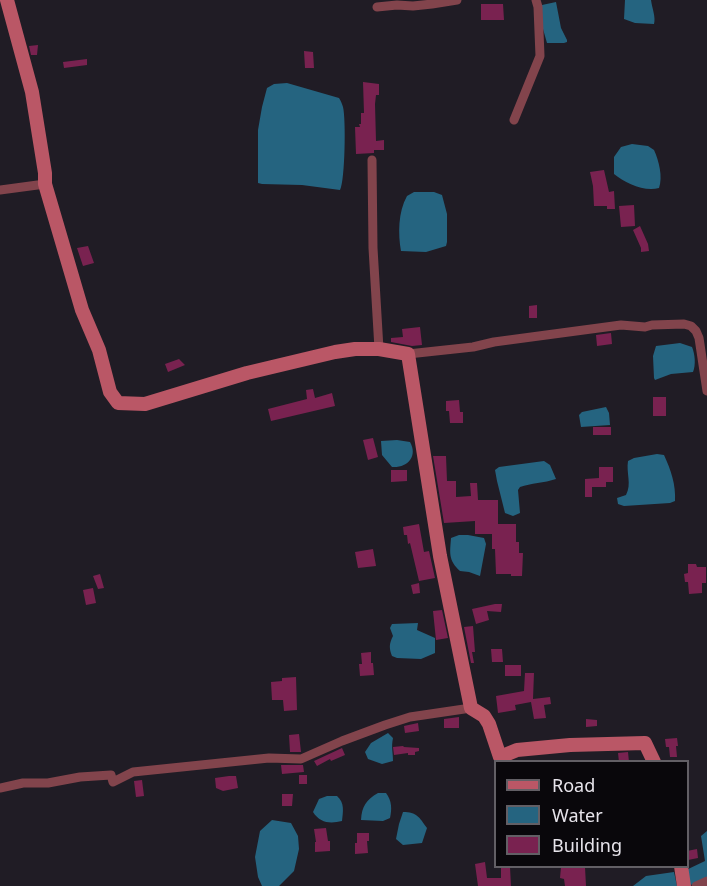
<!DOCTYPE html>
<style>
body{margin:0}
#map{position:relative;width:707px;height:886px;overflow:hidden;background:#201c25;font-family:"Noto Sans",sans-serif}
canvas{display:block}
.legend{position:absolute;left:494px;top:760px;width:195px;height:108px;box-sizing:border-box;background:#09070b;border:2px solid #625f65;margin:0;padding:8px 10px;list-style:none;font-size:18px;color:#e7e4eb}
.legend li{display:flex;align-items:center;gap:12px;height:30px}
.legend b{width:30px;border:2px solid #625f65}
</style>
<div id="map">
<canvas width="707" height="886"></canvas>
<ul class="legend">
<li><b style="height:8px;background:#ba5766"></b>Road</li>
<li><b style="height:16px;background:#256480"></b>Water</li>
<li><b style="height:16px;background:#792250"></b>Building</li>
</ul>
</div>
<script>
const c = document.querySelector('canvas').getContext('2d');
c.lineJoin = 'round';
function fill(path, color) { c.fillStyle = color; c.fill(path, 'evenodd'); }
function stroke(path, color, width, dash) { c.strokeStyle = color; c.lineWidth = width; c.lineCap = dash ? 'butt' : 'round'; c.setLineDash(dash || []); c.stroke(path); }
fill(new Path2D(`
 M625,0H651C652,8 656,17 654,24L635,23L624,19Z
 M556,2L561,28L567,40V42L564,43H547L541,22L542,5Z
 M287,83L339,98C341,101 342,104 343,107C346,119 345,180 340,190L302,185L262,184L258,183V130L262,107L267,88L274,84Z
 M632,144L648,146L654,150C659,161 663,177 659,188C644,192 625,183 614,174V157L621,147Z
 M414,192H434L442,195L447,214V242L446,246L426,252L401,251C398,234 398,212 407,196Z
 M680,343L692,347C695,354 696,365 693,372L671,374L655,380L654,378L653,356L656,346Z
 M606,407L609,413L610,425L581,427L579,415L582,412Z
 M397,440L410,442C418,456 408,468 392,467L382,455L381,441Z
 M657,454L664,455C671,470 676,485 675,501L670,503L624,506L618,504L617,498L626,495C632,484 626,473 628,461L634,458Z
 M544,461L550,465L556,479C544,483 531,483 520,487L518,490L520,513L513,516L505,513L497,481L495,470L499,467Z
 M459,535H468L484,538L486,544L480,576L469,572L460,571C448,560 450,553 451,538Z
 M418,623L417,630L435,638V653L421,659L397,658L392,656C389,648 389,644 393,636L390,628L392,624Z
 M388,733L393,738C391,748 393,751 393,761L382,764L368,759L365,752L371,743Z
 M378,793H386C392,801 392,809 390,818L383,821L361,820C362,806 366,800 378,793Z
 M327,796H337C345,803 343,812 342,821C330,824 320,823 313,812L319,799Z
 M403,812C417,812 419,817 427,828L422,843L403,845L396,839L399,824Z
 M272,820L291,823L298,836L299,849L294,871L279,886H262L258,877L255,857L260,831Z
 M707,831V879L688,886L684,871L705,861L701,836Z
 M674,872L677,886H633L646,876Z`), '#256480');
fill(new Path2D(`
 M481,4H503L504,20H481Z
 M38,45L37,55H31L29,46Z
 M304,51L313,52L314,68H305Z
 M87,59V65L64,68L63,62Z
 M363,82L379,84V95H376L375,104L376,141L384,140V150H374V153L356,154L355,127H360L359,124H361V113H364Z
 M604,170L609,192L614,191L615,209H607V206H594L593,186L590,172Z
 M634,205L635,226L621,227L619,206Z
 M640,226L648,244L649,251L641,252V248L633,230Z
 M88,246L94,263L83,266L77,248Z
 M537,305V318H529V306Z
 M420,327L422,345L412,346L391,342V338L403,337L402,329Z
 M611,333L612,344L597,346L596,335Z
 M179,359L185,365L168,372L165,364Z
 M313,389L315,398L332,393L335,406L271,421L268,409L307,399L306,390Z
 M653,397H666V416H653Z
 M459,400L460,412H463V423H450L449,411H446V401Z
 M593,427H611V435H593Z
 M373,438L378,457L368,460L363,440Z
 M433,456H446L447,481H456V497L471,496L470,483H477L478,500H498V524H516V542H519V553H523L522,576H511V574H496L495,549H492V534H475V521L444,523Z
 M599,467H613V482H606V487H592V497H585V479L599,478Z
 M391,470H407V481L391,482Z
 M419,524L424,552L429,551L435,578L419,581L410,543L408,544L407,535H404L403,527Z
 M373,549L376,566L358,568L355,552Z
 M688,564H696L697,567H706V583H702V593L689,594L688,582H685L684,574L688,573Z
 M100,574L104,588L98,589L93,576Z
 M419,583L420,593L413,594L411,585Z
 M93,588L96,603L86,605L83,590Z
 M495,604H502L501,612L487,611L489,620L476,624L472,609Z
 M442,610L448,638L436,640L433,611Z
 M473,626L475,652H472L474,663H471L464,627Z
 M491,649H502L503,662H492Z
 M371,652V663H373L374,675L360,676L359,664H362L361,653Z
 M505,665H521V676H505Z
 M525,673H534L533,699L550,697L551,704L544,705L546,718L534,719L531,702L515,705L516,710L498,713L496,696L524,691Z
 M296,677L297,710L284,711L283,700H272L271,682L282,681V678Z
 M459,717V728H444V719Z
 M586,719L597,720V726L586,727Z
 M418,723L419,731L405,733L404,726Z
 M299,734L301,752H290L289,735Z
 M677,738L678,746H676L677,757H670L669,747H666L665,739Z
 M403,746L404,747L419,748V751L415,752V755H408V753L394,755L393,747Z
 M342,748L345,755L331,761L330,759L317,766L314,761Z
 M628,752L629,762H619L618,753Z
 M281,765H303L304,772L282,774Z
 M299,775H307V784H299Z
 M229,776H236L238,788L223,791L216,788L215,778Z
 M142,780L144,796L136,797L134,781Z
 M282,794H293L292,806H282Z
 M326,828L328,841H330V851L315,852V842H316L314,829Z
 M357,833H369V841H367L368,853L355,854V843H357Z
 M697,849L698,858L688,860L687,851Z
 M485,862L487,878H501V867H510L511,886H478L475,864Z
 M561,867H585L586,886H565L564,879L560,878Z`), '#792250');
stroke(new Path2D(`
 M377,7L397,5L413,6L432,4L457,0
 M514,120L540,56L538,7L536,0
 M372,160L373,248L379,349
 M0,190L45,184
 M408,354L473,347L494,342L621,325L645,327L652,325L684,324L691,326L696,331L699,338L707,391
 M0,788L23,783H48L80,777L111,775L113,782L133,772L269,758L301,759L342,741L385,725L410,717L471,708
 M696,886L707,881`), '#82444c', 9);
stroke(new Path2D(`
 M7,0L32,92L45,173V184L82,310L99,350L110,392L118,403L145,404L247,373L335,352L355,349H379L408,354L440,556L471,708L484,716L489,724L500,757L517,750L570,745L645,743L654,762
 M681,866L684,886`), '#ba5766', 14);
</script>
